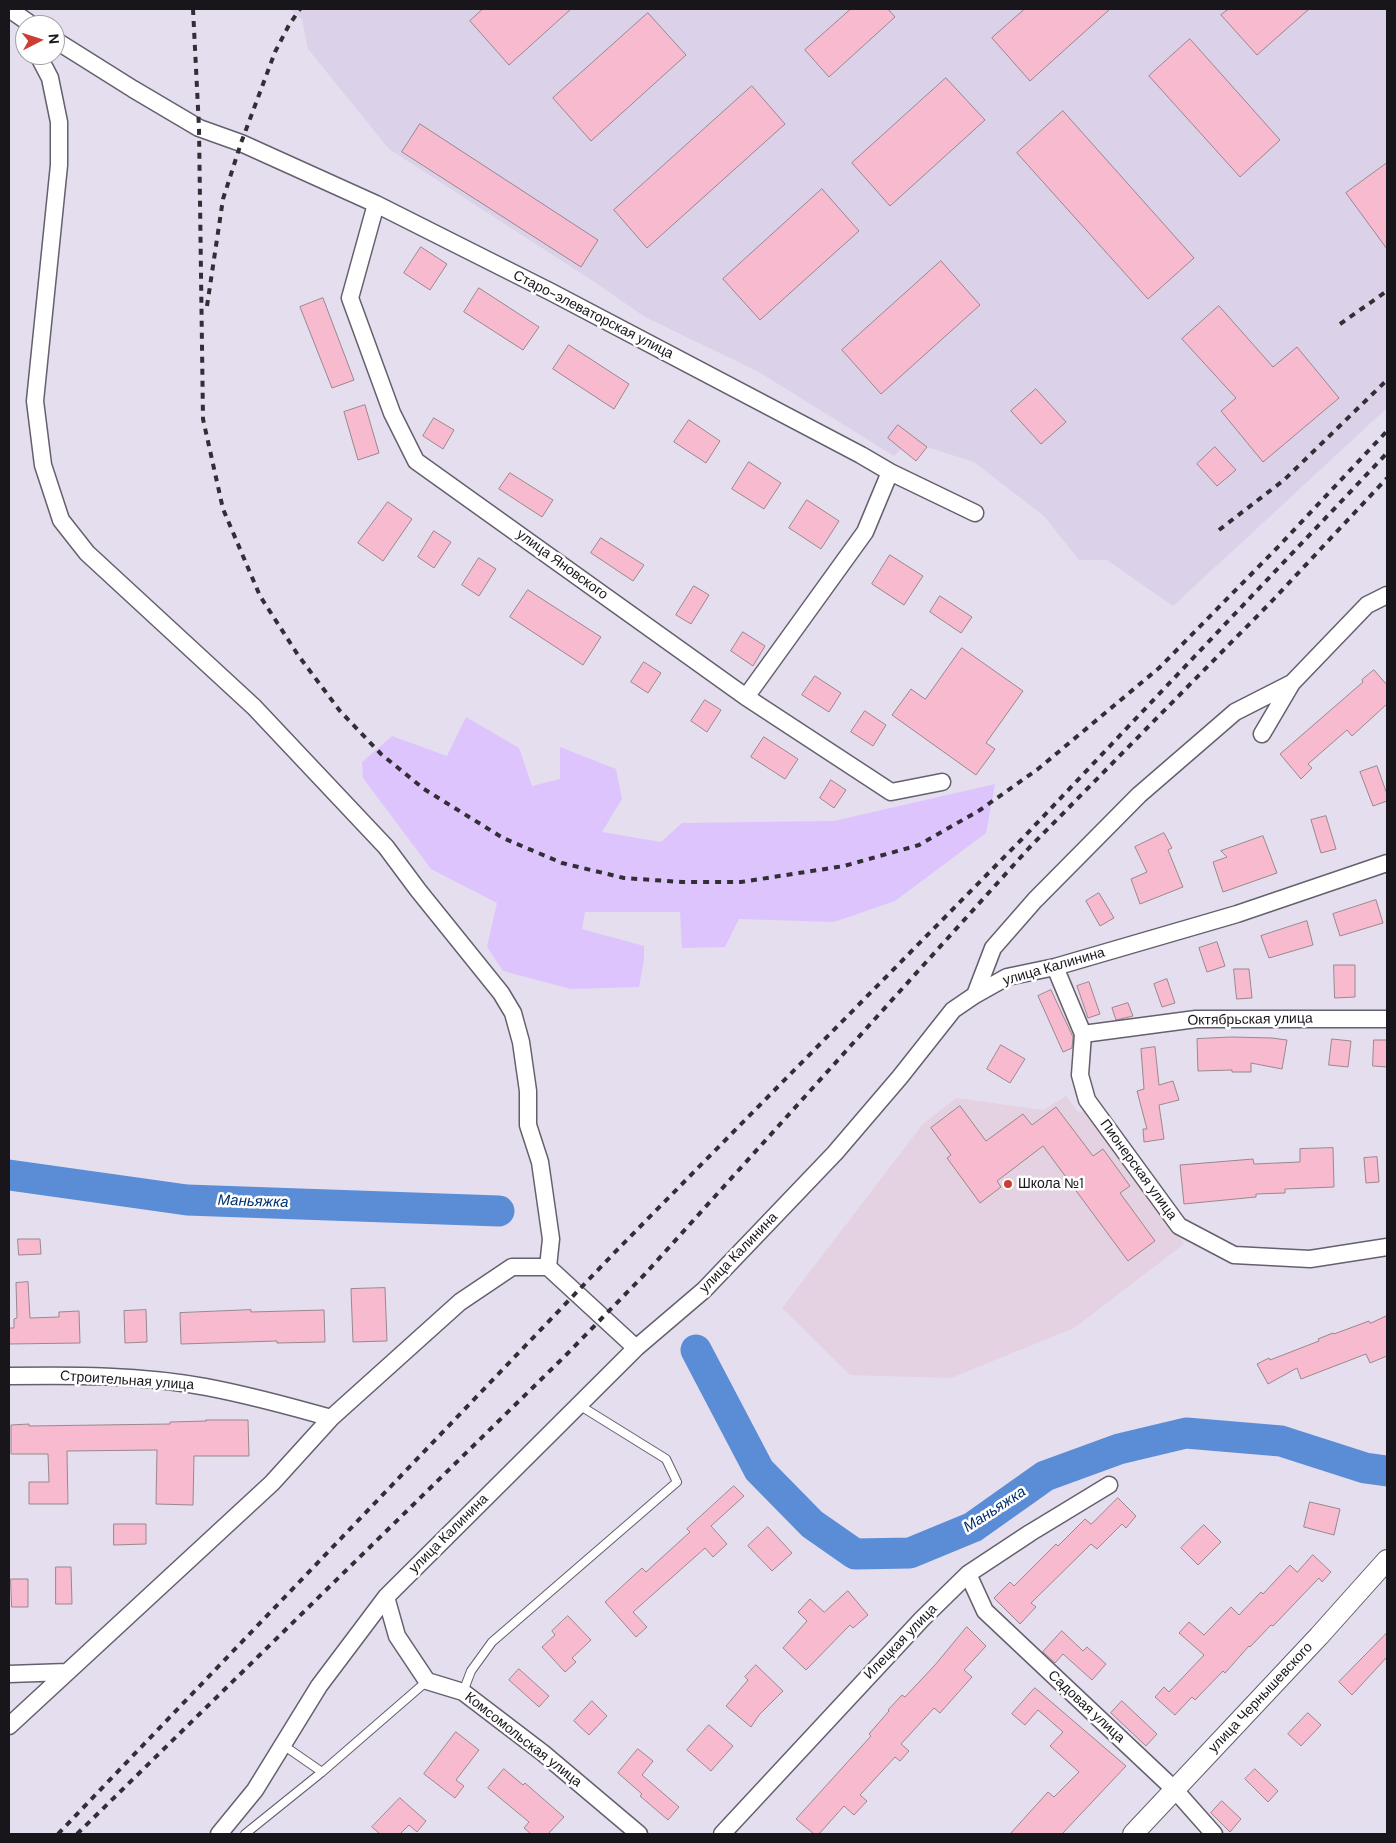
<!DOCTYPE html>
<meta charset="utf-8">
<style>
body{margin:0}
#map{position:relative;width:1396px;height:1843px;overflow:hidden;background:#e5deee;font-family:"DM Sans",sans-serif}
canvas{display:block}
.frame{position:absolute;inset:0;border:10px solid #18151b;pointer-events:none}
.north{position:absolute;left:15px;top:15px;width:50px;height:50px;box-sizing:border-box;background:#fff;border:1px solid #a3a1a4;border-radius:50%;rotate:85deg;font-size:14px;font-weight:700;line-height:20px;text-align:center;color:#18151b}
.north::after{content:'';display:block;margin:auto;width:18px;height:22px;background:#cb3e33;clip-path:polygon(50% 0,100% 100%,50% 72%,0 100%)}
</style>
<div id="map">
<canvas width="1396" height="1843"></canvas>
<div class="frame"></div>
<div class="north">N</div>
</div>
<script>
const c = document.querySelector('canvas').getContext('2d');
c.lineJoin = 'round';
function fill(path, color) { c.fillStyle = color; c.fill(path, 'evenodd'); }
function stroke(path, color, width, dash) { c.strokeStyle = color; c.lineWidth = width; c.lineCap = dash ? 'butt' : 'round'; c.setLineDash(dash || []); c.stroke(path); }
function label(font, color, halo, rows, align = 'center') {
  c.font = font + ' "DM Sans",sans-serif'; c.lineWidth = 5; c.setLineDash([]); c.textBaseline = 'middle'; c.strokeStyle = halo; c.fillStyle = color; for (const [text, x, y, turn = 0] of rows) {
    c.save(); c.translate(x, y); c.rotate((+turn || 0) * Math.PI / 180); c.textAlign = isNaN(turn) ? turn : align; if (halo) c.strokeText(text, 0, 0); c.fillText(text, 0, 0); c.restore();
  }
}
fill(new Path2D(`
 M289,9H1387V408L1173,606L1107,560H1079L1044,516L974,462L927,447L916,461L901,449L894,456L759,372L645,317L596,283L389,149L308,49L302,19Z`), '#dbd1e8');
fill(new Path2D(`
 M1066,1096L1078,1112L1086,1111L1184,1244L1074,1328L951,1378L850,1375L782,1308L923,1124L956,1098L1043,1110Z`), '#e4d1e1');
fill(new Path2D(`
 M466,717L519,748L532,786L560,779V747L616,769L622,799L602,832L661,842L682,823L834,821L995,784L986,833L895,901L834,922L739,919L725,947L682,948L680,912H585L582,929L644,946V960L639,987L571,989L503,971L487,947L497,903L431,869L363,778L362,762L392,736L447,756Z`), '#ddc4fd');
stroke(new Path2D(`
 M9,1175L187,1200L499,1211
 M696,1350L759,1470L812,1524L855,1554L910,1553L973,1527L1045,1476L1119,1449L1186,1433L1281,1441L1365,1468L1387,1471`), '#5b8dd6', 31);
const building = new Path2D(`
 M483,9H571L509,65L470,21Z
 M851,9H888L895,17L829,77L805,50Z
 M1025,9H1110L1030,81L992,38Z
 M1229,9H1309L1257,55L1221,15Z
 M648,13L686,55L591,141L553,98Z
 M1190,39L1280,140L1240,177L1149,76Z
 M946,78L985,120L890,206L852,163Z
 M752,86L785,124L647,248L614,210Z
 M1063,111L1194,258L1148,299L1017,153Z
 M420,124L598,240L581,267L402,152Z
 M1387,163V249L1346,193Z
 M822,189L859,231L760,320L723,279Z
 M421,247L447,264L430,290L404,273Z
 M941,261L980,305L881,394L842,350Z
 M479,288L539,327L523,350L464,312Z
 M323,298L354,380L332,388L300,307Z
 M1219,306L1273,367L1297,347L1339,398L1263,462L1221,411L1236,398L1182,339Z
 M569,345L629,384L614,409L553,369Z
 M1036,389L1066,422L1041,444L1011,411Z
 M365,405L379,453L358,460L344,412Z
 M434,418L454,430L443,449L423,436Z
 M689,420L720,441L706,463L674,442Z
 M898,425L927,447L916,461L888,438Z
 M1215,447L1236,470L1217,486L1197,464Z
 M749,462L781,483L764,509L732,489Z
 M510,473L553,500L542,517L499,489Z
 M807,500L839,521L821,549L789,528Z
 M388,502L412,519L383,561L358,543Z
 M434,531L451,542L434,568L418,557Z
 M601,538L644,565L633,581L591,553Z
 M890,555L923,576L904,605L872,584Z
 M479,558L496,569L479,596L462,585Z
 M694,586L709,595L691,624L676,615Z
 M528,590L601,637L583,665L510,617Z
 M940,596L972,617L961,633L930,612Z
 M743,632L765,646L753,666L731,651Z
 M962,648L1023,691L986,743L995,749L976,775L892,715L911,689L925,699Z
 M644,662L661,673L648,693L631,682Z
 M1374,670L1387,685V704L1352,736L1347,730L1308,764L1312,768L1301,779L1280,754L1363,682L1362,680Z
 M815,676L841,693L829,712L802,695Z
 M705,700L721,710L707,732L691,721Z
 M865,711L886,725L873,746L851,732Z
 M764,737L798,759L785,779L751,757Z
 M1377,766L1387,794V801L1373,806L1360,772Z
 M831,780L846,790L834,808L820,798Z
 M1326,816L1336,849L1321,853L1311,820Z
 M1164,833L1172,848L1168,850L1183,887L1140,904L1131,879L1147,872L1135,847Z
 M1263,836L1277,873L1223,892L1213,862L1227,857L1221,851Z
 M1099,893L1114,918L1100,926L1086,901Z
 M1376,900L1383,923L1340,936L1333,914Z
 M1307,921L1313,945L1269,958L1261,936Z
 M1217,942L1225,966L1207,972L1199,948Z
 M1334,965H1355V997L1335,998Z
 M1234,969H1249L1252,998L1237,999Z
 M1167,979L1175,1003L1162,1007L1154,984Z
 M1089,982L1100,1014L1088,1018L1077,986Z
 M1051,990L1073,1037L1072,1048L1063,1052L1038,996Z
 M1128,1003L1133,1016L1116,1020L1112,1008Z
 M1232,1037L1272,1038L1287,1040L1282,1069L1251,1063V1072H1232V1070L1198,1071L1197,1039Z
 M1332,1039L1351,1041L1348,1067L1329,1065Z
 M1374,1040H1387V1067L1373,1066Z
 M1001,1045L1025,1059L1010,1083L987,1069Z
 M1155,1047L1159,1085L1173,1081L1179,1100L1159,1105L1164,1139L1144,1142L1143,1129H1147L1137,1091L1144,1089L1141,1049Z
 M960,1106L986,1141L1023,1114L1032,1125L1056,1107L1093,1156L1103,1149L1130,1186L1120,1193L1155,1241L1128,1261L1043,1146L997,1181L1001,1187L980,1203L947,1158L951,1155L931,1128Z
 M1333,1148L1334,1187L1285,1189V1193L1256,1194V1197L1184,1204L1180,1165L1253,1159L1254,1164L1300,1162V1149Z
 M1377,1157L1379,1182L1366,1183L1364,1158Z
 M18,1239H40L41,1254L19,1255Z
 M28,1282L30,1318L59,1317V1312L79,1311L80,1343L9,1344V1328H14V1319L17,1318L16,1283Z
 M385,1288L387,1341L353,1342L351,1289Z
 M146,1310L147,1342L125,1343L124,1311Z
 M251,1310V1312L324,1310L325,1342L277,1343V1341L181,1344L180,1313Z
 M1387,1316V1356L1370,1363L1366,1354L1301,1379L1297,1368L1268,1384L1257,1364L1269,1358L1270,1360L1319,1341L1318,1339L1333,1333L1334,1334L1369,1321L1370,1323Z
 M206,1420H248L249,1456H194L193,1505L156,1504L157,1450L67,1451L68,1504H29V1482H49L48,1454H11V1425L29,1424V1426L170,1424V1422L206,1421Z
 M734,1486L744,1496L711,1526L727,1544L713,1557L705,1548L633,1612L647,1627L636,1637L605,1602L642,1568L646,1572L690,1532L687,1529Z
 M1118,1498L1136,1516L1126,1528L1122,1524L1097,1549L1091,1544L1031,1603L1036,1607L1020,1624L994,1598L1010,1582L1014,1586L1056,1544L1058,1546L1085,1519L1091,1524Z
 M1310,1502L1340,1509L1334,1535L1304,1527Z
 M114,1524H146V1544L114,1545Z
 M1204,1525L1221,1542L1198,1565L1181,1548Z
 M768,1527L792,1553L772,1571L748,1546Z
 M1313,1555L1331,1572L1322,1582L1319,1578L1273,1626L1271,1625L1250,1647L1249,1646L1225,1673L1223,1671L1195,1700L1192,1697L1175,1715L1155,1697L1164,1687L1169,1692L1204,1655L1179,1633L1189,1622L1204,1635L1231,1607L1239,1615L1261,1592L1263,1594L1290,1565L1297,1572Z
 M56,1567H71L72,1604H56Z
 M11,1579H28V1607H12Z
 M848,1591L868,1615L853,1628L850,1625L806,1670L783,1648L807,1621L798,1612L810,1599L824,1612Z
 M568,1616L591,1640L572,1658L576,1662L565,1672L542,1647L555,1635L552,1631Z
 M967,1627L986,1646L964,1670L972,1677L940,1713L934,1708L901,1744L909,1751L900,1761L895,1757L860,1795L867,1801L854,1815L844,1806L819,1834H814L796,1819L871,1736L869,1734L889,1711L888,1710L902,1695L905,1697L935,1665Z
 M1062,1631L1083,1651L1087,1647L1106,1664L1092,1680L1063,1654L1055,1663L1043,1652Z
 M1387,1633V1657L1352,1695L1339,1682Z
 M756,1665L783,1691L759,1715L751,1727L726,1706L748,1680L745,1677Z
 M519,1669L549,1696L539,1707L509,1680Z
 M1035,1688L1126,1766L1062,1834H1010L1048,1792L1054,1797L1079,1772L1050,1746L1063,1732L1038,1710L1025,1725L1012,1714Z
 M592,1701L607,1716L589,1735L574,1721Z
 M1122,1701L1157,1734L1146,1746L1111,1713Z
 M1308,1713L1321,1725L1301,1746L1288,1734Z
 M709,1725L733,1746L711,1771L687,1750Z
 M456,1732L479,1750L456,1780L464,1786L455,1798L424,1774Z
 M638,1749L653,1761L642,1775L679,1807L668,1820L640,1796L642,1794L618,1773Z
 M504,1769L523,1785L525,1783L564,1817L548,1834H531L524,1828L529,1822L488,1788Z
 M1255,1769L1278,1791L1268,1802L1245,1779Z
 M400,1798L426,1821L417,1832L409,1825L400,1834H380L372,1827Z
 M1222,1801L1241,1819L1230,1832L1211,1813Z`);
fill(building, '#f7bace');
stroke(building, '#99888d', 1);
const service = new Path2D(`
 M463,1692L471,1671L492,1642L677,1482L666,1459L579,1405
 M283,1745L322,1772
 M245,1834L322,1772L427,1681`);
const minor = new Path2D(`
 M9,9L32,25
 M55,40L133,89L199,128L241,143L376,204L551,292L861,455L890,472L865,532L746,697
 M38,55L50,78L59,122V165L35,401L43,465L61,520L87,553L254,707L386,847L418,890L501,993L513,1013L521,1042L528,1091V1125L540,1162L551,1239L548,1267
 M376,204L350,298L392,413L416,461L746,697L891,792L942,782
 M890,472L975,513
 M1262,734L1292,683L1367,605L1387,595
 M1055,967L1083,1034L1080,1075L1087,1100L1179,1226L1234,1255L1310,1259L1387,1247
 M975,995L993,948L1035,900L1139,795L1235,712L1292,683
 M1083,1034L1196,1019H1387
 M9,1376C74,1375 141,1375 206,1387C248,1395 289,1406 331,1418
 M968,1574L985,1611L1175,1790L1214,1834
 M386,1597L397,1636L427,1681L463,1692L543,1753L639,1834
 M9,1674L67,1672
 M9,1726L272,1483L331,1418L460,1302L512,1267H548L636,1348
 M219,1834L255,1790L319,1686L386,1597L636,1348L704,1290L835,1153L900,1077L953,1010L975,995L1007,977L1055,967L1237,914L1387,863
 M722,1834L922,1619L968,1574L1030,1533L1109,1485`);
const tertiary = new Path2D(`
 M1133,1834L1319,1636L1387,1560`);
stroke(service, '#65606d', 10);
stroke(minor, '#65606d', 19);
stroke(tertiary, '#65606d', 22);
stroke(service, '#fff', 8);
stroke(minor, '#fff', 16);
stroke(tertiary, '#fff', 20);
stroke(new Path2D(`
 M193,9L199,128L203,419L223,509L260,596L298,655L340,711L381,754L424,789L503,838L562,863L624,878L682,882H741L844,866L919,845L980,810L1038,769L1159,668L1277,548L1387,431
 M207,306L223,199L241,143L275,52L289,25L300,9
 M1340,324L1387,291
 M1219,530L1284,480L1387,380
 M58,1834L618,1249L1021,840L1387,453
 M77,1834L566,1355L645,1274L1029,848L1272,601L1387,478`), '#322e36', 4, [6, 6]);
for (const [x, y, r, color] of [
 [1008,1184,5,"#cb3e33"]
]) { const dot = new Path2D(); dot.arc(x, y, r, 0, 2 * Math.PI); c.fillStyle = color; c.fill(dot); stroke(dot, '#fff', 2); }
label('14px', '#18151b', '#fff', [
 ["Старо-элеваторская улица",593,315,27],
 ["улица Яновского",562,565,36],
 ["улица Калинина",1054,967,-16],
 ["Октябрьская улица",1250,1020,-1],
 ["Пионерская улица",1138,1170,54],
 ["улица Калинина",739,1253,-46],
 ["Строительная улица",127,1381,4],
 ["улица Калинина",449,1534,-45],
 ["Илецкая улица",901,1642,-46],
 ["улица Чернышевского",1261,1698,-47],
 ["Садовая улица",1086,1707,43],
 ["Комсомольская улица",523,1740,38]
]);
label('14px', '#18151b', '#fff', [
 ["Школа №1",1018,1184]
], 'left');
label('italic 15px', '#003071', '#fff', [
 ["Маньяжка",253,1202,2],
 ["Маньяжка",995,1510,-33]
]);
</script>
